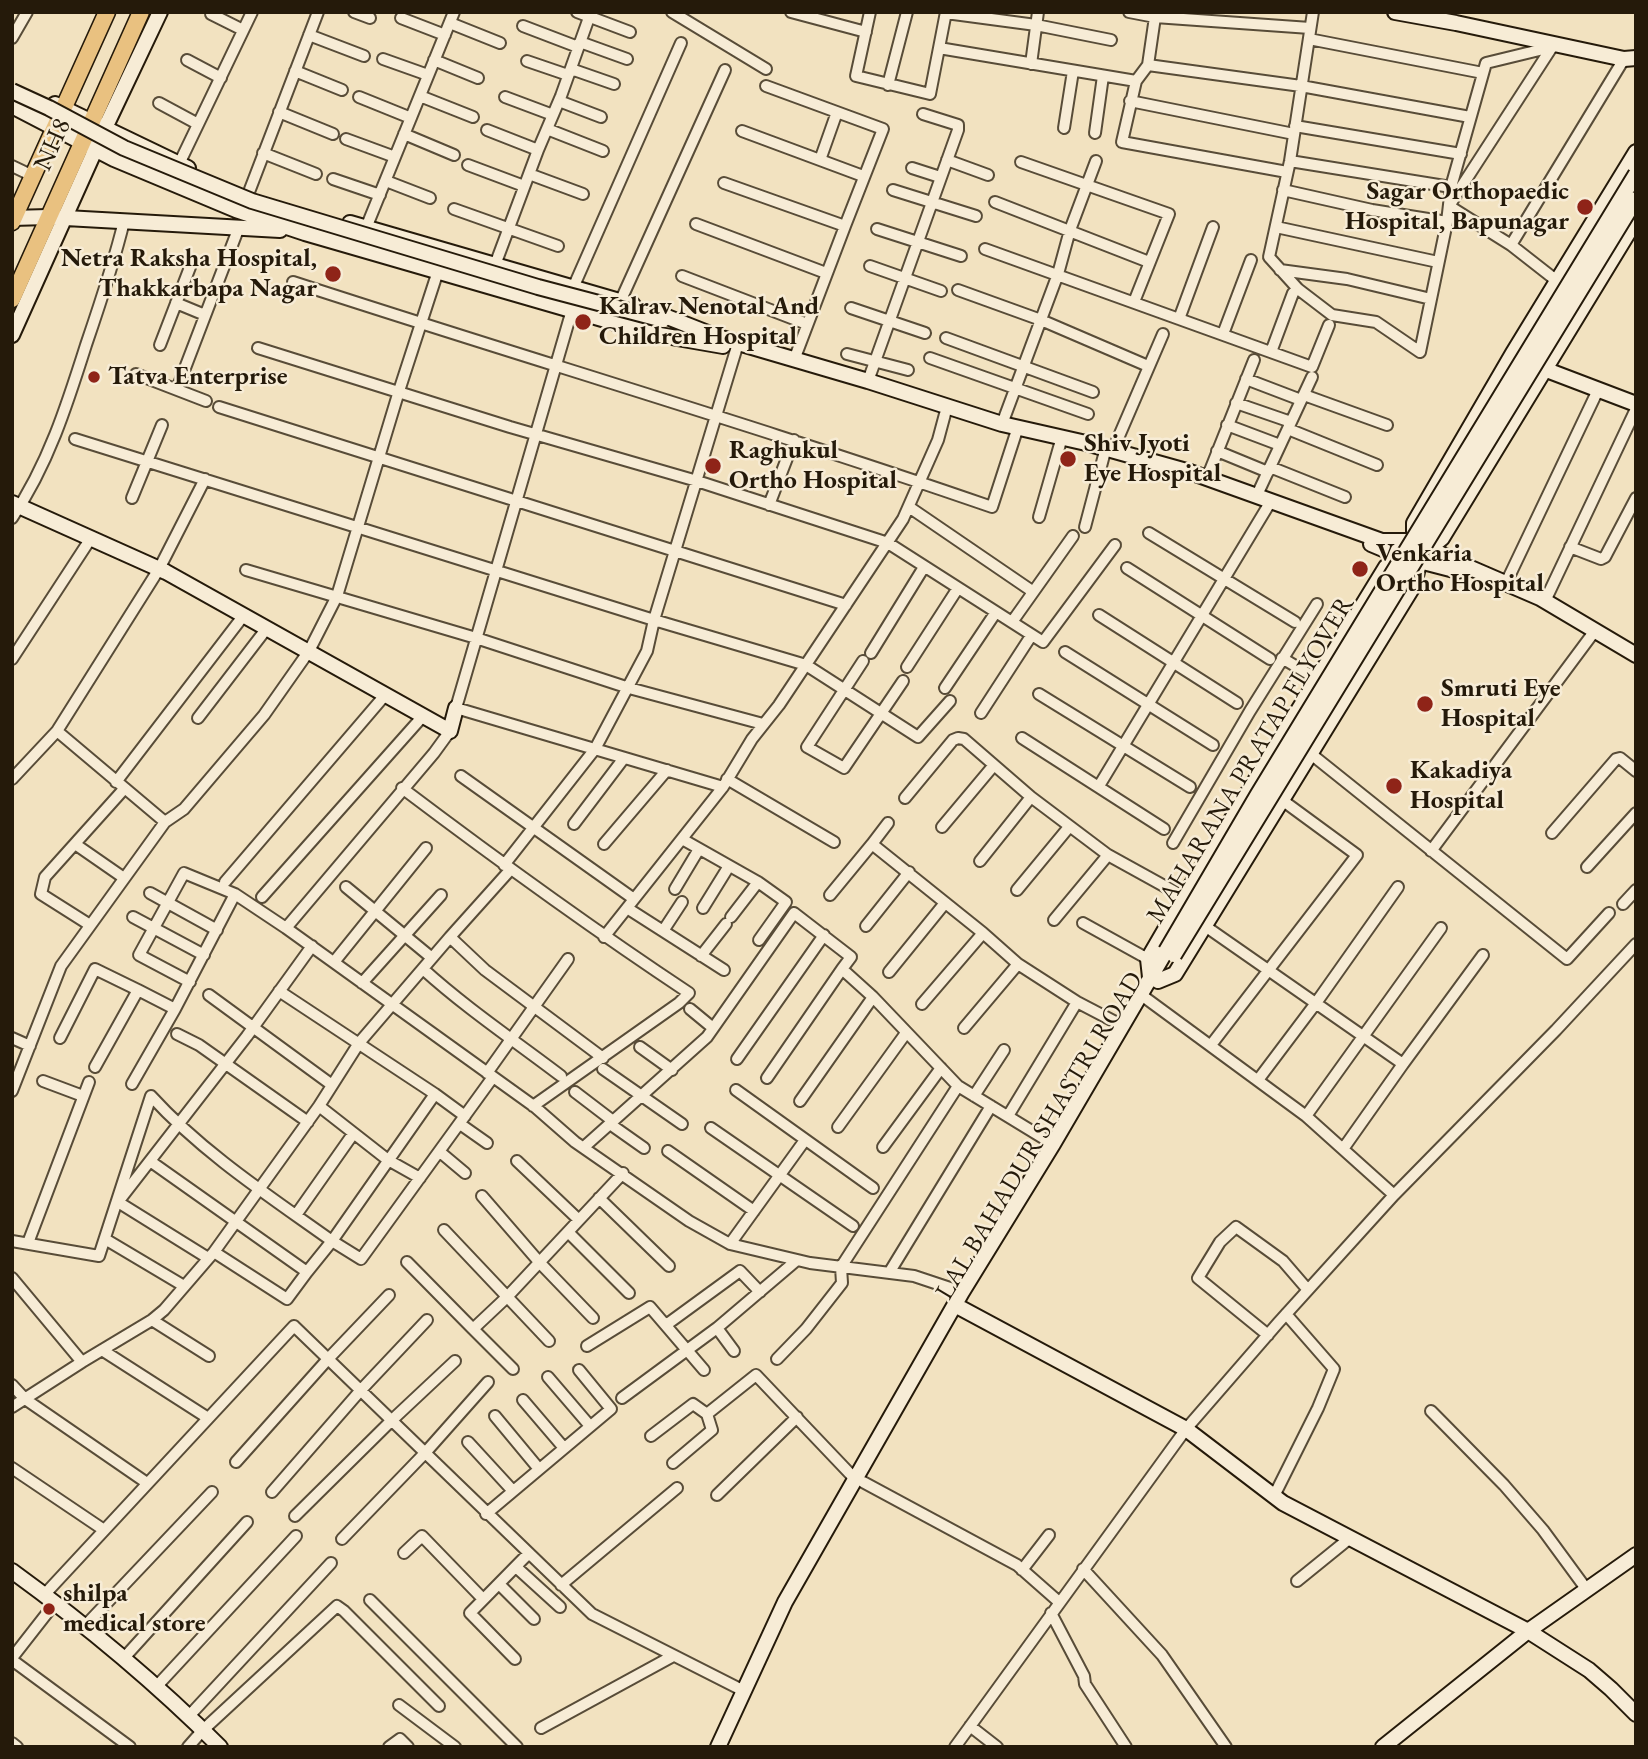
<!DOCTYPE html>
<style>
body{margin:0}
#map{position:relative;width:1648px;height:1759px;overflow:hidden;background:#f2e2c0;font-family:"EB Garamond",serif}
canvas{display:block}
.frame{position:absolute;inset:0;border:14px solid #251a0a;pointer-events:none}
</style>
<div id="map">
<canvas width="1648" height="1759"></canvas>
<div class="frame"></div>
</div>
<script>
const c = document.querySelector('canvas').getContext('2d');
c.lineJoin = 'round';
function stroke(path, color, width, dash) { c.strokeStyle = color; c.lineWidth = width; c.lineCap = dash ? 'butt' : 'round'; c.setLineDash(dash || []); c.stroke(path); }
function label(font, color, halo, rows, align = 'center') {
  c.font = font + ' "EB Garamond",serif'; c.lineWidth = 5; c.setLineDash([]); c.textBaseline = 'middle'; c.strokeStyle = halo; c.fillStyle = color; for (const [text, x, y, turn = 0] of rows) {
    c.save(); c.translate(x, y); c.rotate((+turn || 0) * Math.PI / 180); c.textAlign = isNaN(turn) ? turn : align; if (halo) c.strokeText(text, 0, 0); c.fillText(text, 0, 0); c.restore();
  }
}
const street = new Path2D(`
 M354,12L370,18
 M577,12L630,32
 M672,12L766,69
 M791,12L866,32
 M870,12L856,76L930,94L939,48
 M946,12L939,48L1136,81L1148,65L1301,86L1470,117
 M1129,12L1155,17L1310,28
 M1313,12L1290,161L1269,257L1298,289L1332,315L1376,322L1420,352L1447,222L1451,187L1486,63L1556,46
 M946,13L1036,25L1111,40
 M211,14L243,30
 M401,18L445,35
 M450,23L500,43
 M523,26L578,47
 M309,35L364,56
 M12,38L27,12
 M1309,39L1483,73
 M580,42L627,59
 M1552,47L1449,206L1511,245L1557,281
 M383,59L428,75
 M187,60L221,78
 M434,60L478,78
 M527,61L568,75
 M1031,64L1038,12
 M1148,65L1155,17
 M571,69L614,84
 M295,71L342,90
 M1136,81L1122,142L1287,172
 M888,85L907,12
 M420,96L473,117
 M359,97L411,118
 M505,97L553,115
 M559,101L601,117
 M1130,101L1294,134
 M159,103L198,124
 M279,112L333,134
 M1295,126L1461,154
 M1064,128L1073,71
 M547,129L603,151
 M487,130L538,150
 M742,131L863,176
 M1095,133L1103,76
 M404,134L454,155
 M346,139L395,157
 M263,153L316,174
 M820,160L837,112
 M947,160L988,175
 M1290,161L1451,187
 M1021,162L1169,214L1134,302
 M179,164L252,12
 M468,165L524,186
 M12,166L33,176
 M912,168L940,177
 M529,174L583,194
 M333,179L380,195
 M386,181L430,198
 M724,183L845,226L883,129L766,86
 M893,190L976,216
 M1283,190L1372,210L1447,222
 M249,192L318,12
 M995,202L1149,262
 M454,209L558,246
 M696,224L826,273
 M1276,227L1438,262
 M366,228L454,12
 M877,229L961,256
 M1511,245L1624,59
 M985,249L1312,367L1329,325
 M495,265L538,150L561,96L591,12
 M870,266L941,291
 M1280,270L1347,279L1431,299
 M682,276L807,324
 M293,282C526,358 761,427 992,507L1016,433
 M573,288L681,43
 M958,290L1041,320L1148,366
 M620,302L725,70
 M176,303L205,315
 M851,308L925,333
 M572,310L456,708L723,787
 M1179,319L1213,227
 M1223,334L1251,260
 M946,338L1093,392
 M160,345L192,262
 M258,348L510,427L697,481L888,543L1043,642L1115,545
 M1271,352L1293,293
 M847,354L908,370
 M930,358L1088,414
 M794,360L845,226
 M136,374L206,401
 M1246,379L1301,400
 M868,381L958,130V125L923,114
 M177,389L239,227
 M1304,395L1387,425
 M1236,403L1291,422
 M219,407L846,605
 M1002,424L1058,274L1070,230L1096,161
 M1227,425L1280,445
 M1288,429L1377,465
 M75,439L654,620L806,665L918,737L950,701
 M1113,450L1163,334
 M1217,451L1268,472
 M1270,467L1345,497
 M1207,478L1254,360
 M1257,495L1312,377
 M132,498L162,425
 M769,505L794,440
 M909,507L1032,591
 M1039,517L1060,444
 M12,518C48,465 67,405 86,345C100,304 114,263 124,221
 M1085,527L1104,455
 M1149,533L1295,622
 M1570,547L1601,559L1605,557L1636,498
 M1127,568L1270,659
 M246,570L476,638L629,688L763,724
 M1506,583L1598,390
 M1545,601L1636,409
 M1099,615L1237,703
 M1012,622L1073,536
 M1065,652L1213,745
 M871,653L924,567
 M1282,658L1317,679
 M12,659L91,538
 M863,661L807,747L844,768L903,681
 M907,667L958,588
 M945,688L996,612
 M1039,694L1190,787
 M981,713L1031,636
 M198,718L267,628
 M57,731L165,822
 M1022,738L1164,829
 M1311,754L1567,959L1609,913
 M461,776L634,899
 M12,779L57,731L159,569L205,479
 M727,779L834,842
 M116,782L244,615
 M1099,786L1268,506
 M402,788C496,859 591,928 689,993L679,1003L533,1106
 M905,798L953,740L958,738L964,739L1031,797L1108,855L1184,897
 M888,823L872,844L983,933L1018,964L1077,1002L1123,1026
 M574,824L624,758
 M942,827L994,765
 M1552,833L1616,759L1620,758L1636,771
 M682,839L758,882L786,902L759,940
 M1173,843L1250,711L1317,604
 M75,844L124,878
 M604,844L667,770
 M1431,851L1591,636
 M980,861L1031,797
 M504,865L595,749L647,651L654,620L736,350
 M1587,867L1636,813
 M511,869L450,937L485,970L603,1058
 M225,882L386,694
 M346,887L432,958
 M675,889L699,849
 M1017,890L1069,827
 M150,893L217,930
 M830,895L872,844
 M262,897L423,716
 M1623,904L1636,890
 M627,908L724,970
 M703,908L729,866
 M133,917L204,955
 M731,917L758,882
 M1054,920L1108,855
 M1083,923L1148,959
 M90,925L41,894L45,877L124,789
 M866,926L909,872
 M1205,926L1403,1064L1483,955
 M286,928L434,753L450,731
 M663,931L682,902
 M604,937L723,787L752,739L779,705L903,519L938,440L945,414
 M701,956L726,924
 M334,962L426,848
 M423,969C466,1008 515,1041 561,1076
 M889,972L945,903
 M190,982L139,955L184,873L235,894L286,928L535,1107L575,1142L689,1221L730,1244L810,1263L914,1276L962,1292
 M362,983L441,895
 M279,991L435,1094L332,1241L361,1259L493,1077
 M1140,994L1306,1116L1394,1195L1556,1030L1636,944
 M209,995L332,1085
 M922,1004L983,933
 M690,1009L713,1028
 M964,1028L1018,964
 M177,1034L199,1045L308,1122
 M12,1038L30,1046
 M60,1038L95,969L138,990
 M1211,1045L1357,855L1282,800
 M640,1047L672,1070
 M737,1059L824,935
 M95,1067L138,990L175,1009
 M603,1069L682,1124
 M487,1073L568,959
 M767,1078L842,969
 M1258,1080L1316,1003L1398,887
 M43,1081L83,1096
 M132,1084L175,1009L235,894
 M736,1090L873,1188
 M12,1091L61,966L165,822L184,809L264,715L309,651L337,596L399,391L438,271
 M575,1092L613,1121
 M435,1094L465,1116
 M974,1096L1004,1050
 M800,1101L873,997
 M319,1106L388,1160L420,1178
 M1008,1116L1077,1002
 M1306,1116L1441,928
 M460,1124L487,1143
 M610,1124L644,1148
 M838,1127L906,1033
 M711,1128L853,1226
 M584,1147L707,1037L794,913L851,957L842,969L873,997L958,1086L1053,1144
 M883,1147L941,1068
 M1343,1149L1403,1064
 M668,1151L754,1211
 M440,1152L465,1173
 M517,1161L579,1220
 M482,1196L540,1263L593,1318
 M599,1198L669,1266
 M296,1215L353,1134
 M444,1230L549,1341
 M568,1232L629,1293
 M105,1239L184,1286
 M12,1241L99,1256L151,1096C203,1153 269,1196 332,1241L307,1272L150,1161
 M28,1243L89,1082
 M730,1244L805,1140
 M214,1252L287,1299L307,1272
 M208,1258L118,1202L247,1036L312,946
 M407,1262L473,1329
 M889,1273L991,1106
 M12,1278L82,1362L12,1407
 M152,1320L209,1356
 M666,1325L740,1271L760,1292
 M717,1328L734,1351
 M1268,1335L1198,1278L1220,1242L1236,1227L1283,1261L1308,1290
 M587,1346L650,1307L704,1370
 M102,1350L208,1418
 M777,1359L806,1329L842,1283L841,1267L958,1086
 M82,1362L152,1320L164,1310L214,1252L319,1106L359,1043L450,937
 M513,1369L473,1329L507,1297L623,1173
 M548,1377L590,1426
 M12,1385L25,1399L147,1483
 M622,1398L717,1328L797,1260
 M523,1400L564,1448
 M1431,1411L1504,1485L1543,1530L1587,1590
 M707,1414L756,1375L855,1479
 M495,1416L539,1469
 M651,1436L693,1404L707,1414L712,1430L673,1463
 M468,1442L513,1491
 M236,1462L328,1359L389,1295
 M12,1468L104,1530
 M863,1482L1017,1565L1059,1602
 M272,1492L360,1391L427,1320
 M717,1495L797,1417
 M1274,1496L1318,1408L1334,1369L1286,1314
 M486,1514L611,1409L579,1370
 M295,1516L391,1421L455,1361
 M342,1539L425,1453L488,1382
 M404,1553L422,1536L483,1599
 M516,1567L560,1607
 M1083,1569L1162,1655L1226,1747
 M1022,1570L1049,1535
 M1297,1581L1350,1538
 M499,1584L534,1619
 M561,1585L677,1488
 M45,1594L294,1326L592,1614L742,1690
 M370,1600L517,1747
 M1051,1613L1084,1676L1085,1684L1126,1747
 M84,1627L212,1492
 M12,1658L55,1603
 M123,1659L247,1522
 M515,1659L470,1613L528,1554
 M12,1660L130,1747
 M156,1687L296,1536
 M399,1705L455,1747
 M189,1716L331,1563
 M970,1726L997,1747
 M541,1728L673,1656
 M12,1743L17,1747
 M188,1747L203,1730L337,1606L344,1611L439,1706
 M389,1747L400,1739L408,1747
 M955,1747L1186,1429L1278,1323L1394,1195`);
const secondary = new Path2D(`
 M1395,12L1456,23L1624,59L1636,58
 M55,104L188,168
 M12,106L114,159L236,210L305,233L654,334L723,346
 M12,218L48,217L280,230
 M1636,220L1442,538L1430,548L1452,560L1540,598L1636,655
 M350,223L633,305
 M652,311L718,337L868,381L1002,424L1086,443L1190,472L1382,541H1406
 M12,335L105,128L160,12
 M1544,369L1636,404
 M12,503L166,572L450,731L456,708
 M1414,537V523L1513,353L1636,152
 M1371,544L1402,557
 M1427,563L1458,571
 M1150,977L1148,959L1184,897L1386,567L1402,557
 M1158,981L1175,974L1414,585L1418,567
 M955,1305L1186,1429L1283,1503L1528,1631L1589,1670L1611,1689L1636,1714
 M12,1571C85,1624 156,1683 220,1747
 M718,1747L785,1602L962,1292L1053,1144L1166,951
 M1383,1747L1528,1631L1636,1555`);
const primary = new Path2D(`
 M12,222L107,12
 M12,299L141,12`);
stroke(street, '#584c38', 14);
stroke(secondary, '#251a0a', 18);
stroke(primary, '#251a0a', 19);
stroke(street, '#f7ecd6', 10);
stroke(secondary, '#f7ecd6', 14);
stroke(primary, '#e9c180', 16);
const secondaryBridge = new Path2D(`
 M12,91L49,108L124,148L252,201L538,287L663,320
 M1166,951L1258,794L1636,174
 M1174,955L1636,199`);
stroke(secondaryBridge, '#251a0a', 18, []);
stroke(secondaryBridge, '#f7ecd6', 14);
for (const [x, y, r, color] of [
 [1585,207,9,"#8f2418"],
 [333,274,9,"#8f2418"],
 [583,322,9,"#8f2418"],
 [94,377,7,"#8f2418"],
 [1068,459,9,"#8f2418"],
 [713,466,9,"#8f2418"],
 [1360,569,9,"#8f2418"],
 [1425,704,9,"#8f2418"],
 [1394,786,9,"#8f2418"],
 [49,1609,7,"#8f2418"]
]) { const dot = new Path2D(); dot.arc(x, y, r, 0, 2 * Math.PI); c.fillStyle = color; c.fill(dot); stroke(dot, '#f7ecd6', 2.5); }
label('26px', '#251a0a', '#f7ecd6', [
 ["NH8",53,145,-66],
 ["MAHARANA PRATAP FLYOVER",1251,760,-59],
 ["LAL BAHADUR SHASTRI ROAD",1040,1136,-59]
]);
label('bold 26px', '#251a0a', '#f7ecd6', [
 ["Sagar Orthopaedic",1569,192,"right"],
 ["Hospital, Bapunagar",1569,222,"right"],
 ["Netra Raksha Hospital,",317,259,"right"],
 ["Thakkarbapa Nagar",317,289,"right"],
 ["Kalrav Nenotal And",599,307],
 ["Children Hospital",599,337],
 ["Tatva Enterprise",108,377],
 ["Shiv Jyoti",1084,444],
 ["Eye Hospital",1084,474],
 ["Raghukul",729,451],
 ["Ortho Hospital",729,481],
 ["Venkaria",1376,554],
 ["Ortho Hospital",1376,584],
 ["Smruti Eye",1441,689],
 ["Hospital",1441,719],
 ["Kakadiya",1410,771],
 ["Hospital",1410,801],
 ["shilpa",63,1594],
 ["medical store",63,1624]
], 'left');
</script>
